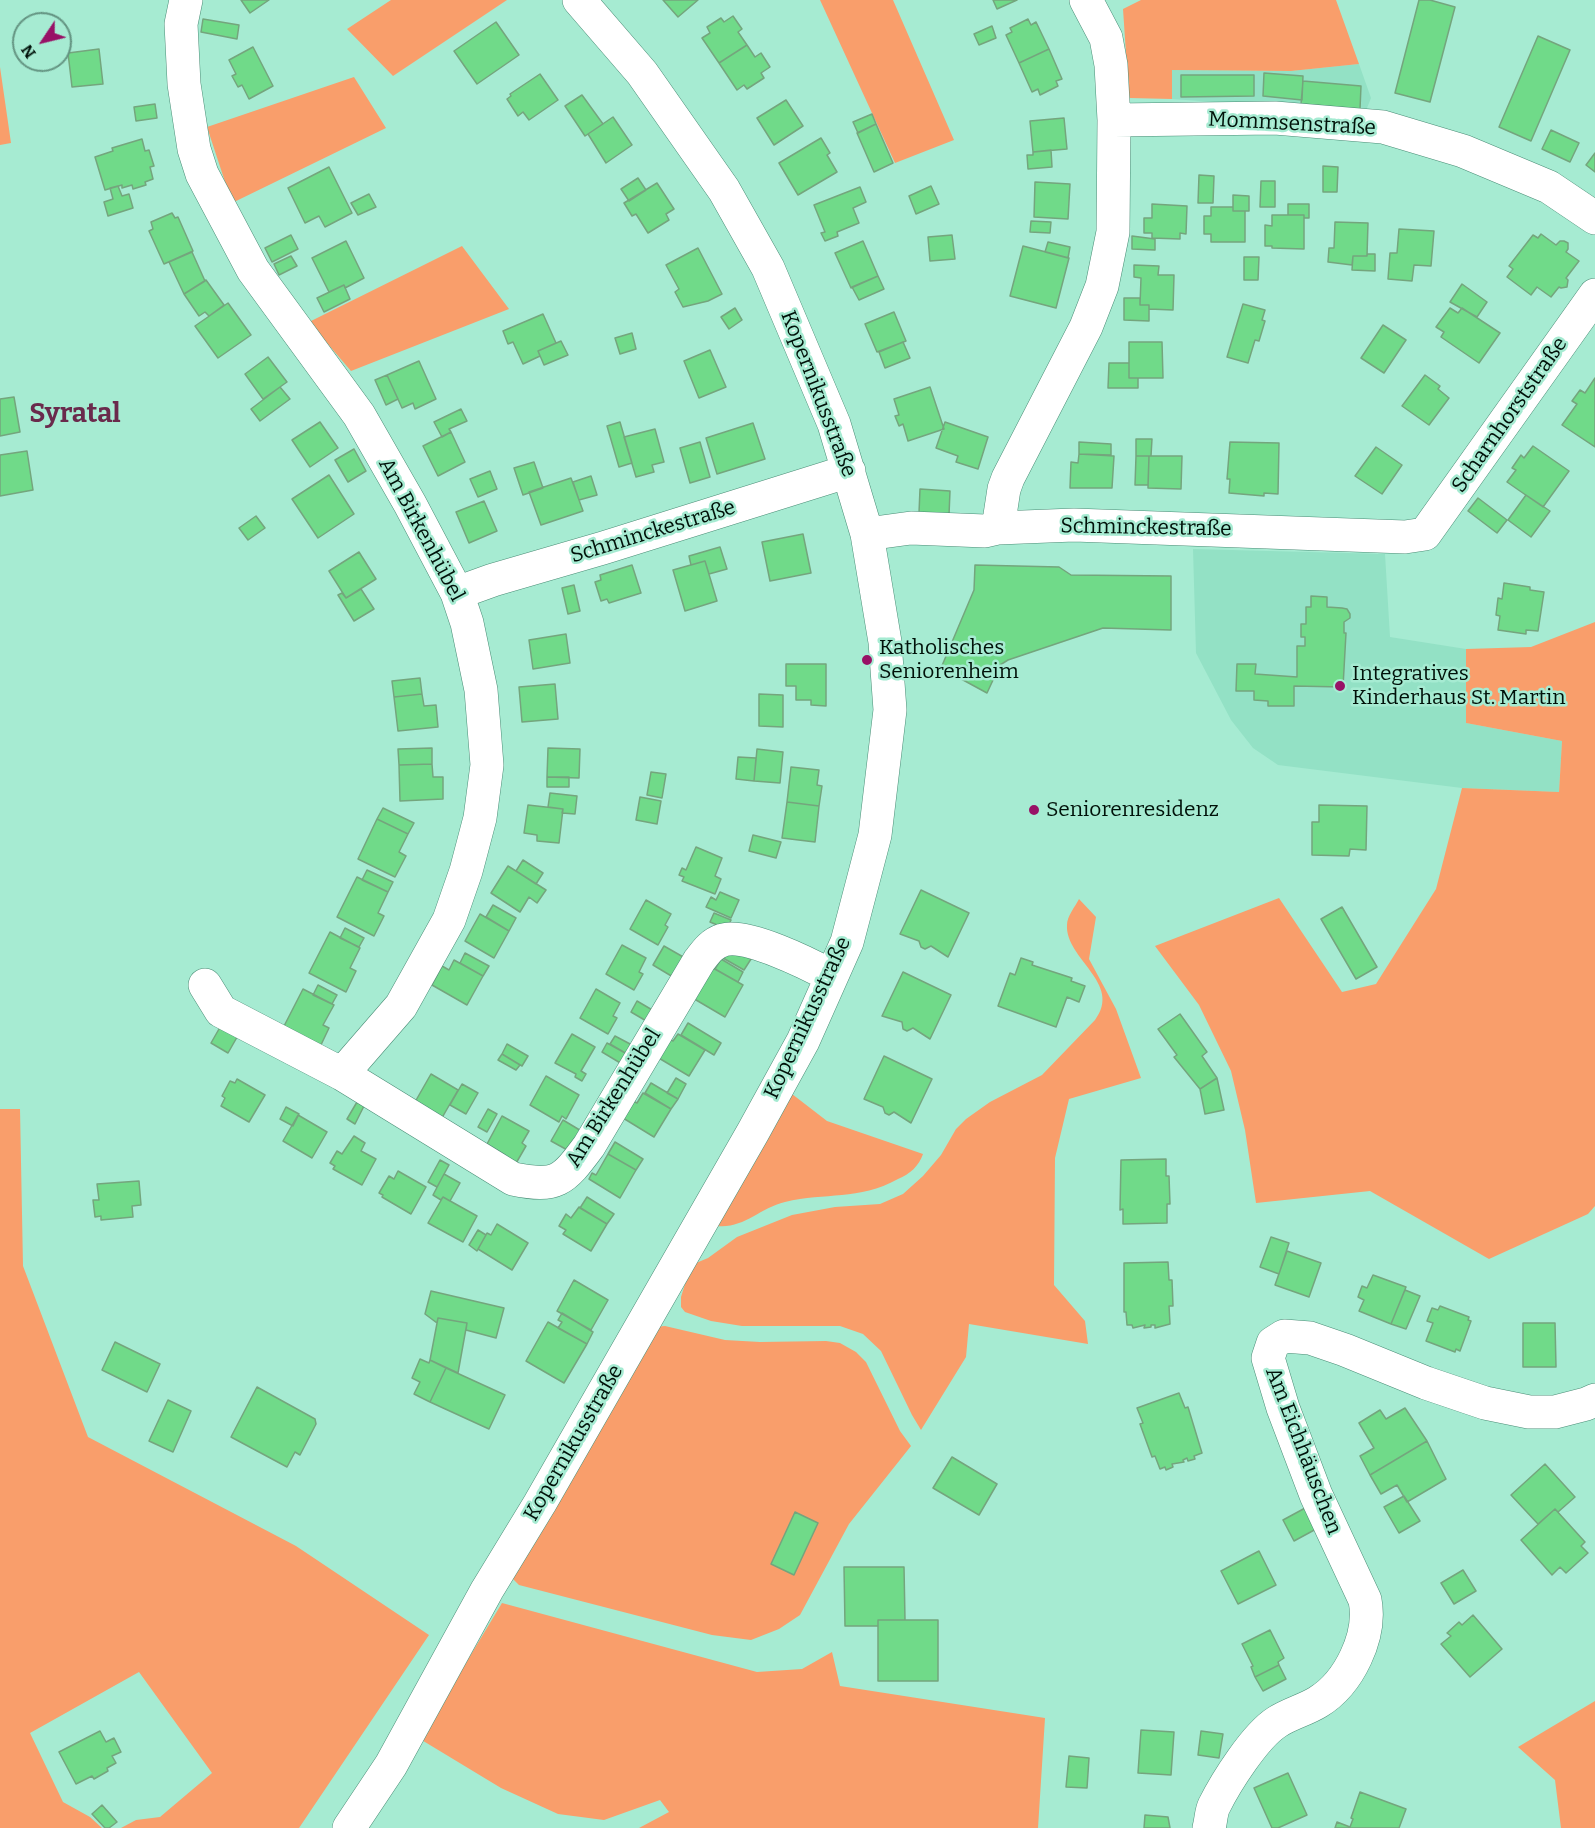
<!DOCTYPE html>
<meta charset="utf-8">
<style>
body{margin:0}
#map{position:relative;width:1595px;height:1828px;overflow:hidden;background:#a6ebd2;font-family:Bitter,serif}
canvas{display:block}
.north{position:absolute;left:12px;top:12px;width:60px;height:60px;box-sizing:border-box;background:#a6ebd2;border:2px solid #649482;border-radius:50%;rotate:235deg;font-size:16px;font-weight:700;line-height:24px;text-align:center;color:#001109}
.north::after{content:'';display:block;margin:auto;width:21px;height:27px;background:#981166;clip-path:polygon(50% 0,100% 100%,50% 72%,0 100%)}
</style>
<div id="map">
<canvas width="1595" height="1828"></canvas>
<div class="north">N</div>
</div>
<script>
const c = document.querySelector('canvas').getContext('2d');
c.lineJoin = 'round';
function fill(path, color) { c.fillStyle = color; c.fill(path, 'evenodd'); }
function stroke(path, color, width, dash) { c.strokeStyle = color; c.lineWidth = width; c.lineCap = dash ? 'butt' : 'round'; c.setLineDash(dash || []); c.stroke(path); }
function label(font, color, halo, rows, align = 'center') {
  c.font = font + ' Bitter,serif'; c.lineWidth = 5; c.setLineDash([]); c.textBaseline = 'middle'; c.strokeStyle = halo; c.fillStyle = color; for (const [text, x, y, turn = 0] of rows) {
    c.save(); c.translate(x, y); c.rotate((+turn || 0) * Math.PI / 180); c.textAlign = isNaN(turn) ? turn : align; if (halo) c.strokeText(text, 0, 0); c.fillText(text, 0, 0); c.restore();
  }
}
fill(new Path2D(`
 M1359,64L1371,98L1365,113L1172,99V70L1291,71Z
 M1193,549L1385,554L1390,637L1466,649V723L1562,741L1559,792L1462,788L1278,765L1253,748L1231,720L1196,653Z`), '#93e1c5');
fill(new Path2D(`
 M391,0H507L393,76L347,29Z
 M820,0H893L954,140L895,163Z
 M1141,0H1336L1359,64L1291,71L1172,70V99L1129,98L1123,9Z
 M0,67L11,143L0,145Z
 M354,77L386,128L232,203L207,127Z
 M462,246L509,309L351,371L309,322Z
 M1595,622V1206L1588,1214L1489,1259L1370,1191L1256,1203L1245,1130L1231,1071L1199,1005L1155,946L1279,898L1342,992L1376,984L1436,889L1462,788L1559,792L1562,741L1466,723V649L1531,647Z
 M1079,899L1096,917L1089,959L1116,1009L1141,1078L1069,1099L1055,1158L1054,1285L1085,1321L1088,1344L969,1324L966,1357L921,1430L912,1415L881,1351L863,1334L840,1326H742L711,1321L685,1312L681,1307V1297L689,1271L696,1263L708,1258L737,1237L792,1215L835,1207L880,1204L903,1194L923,1176L941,1155L956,1129L966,1119L990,1102L1042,1075L1095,1020C1123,983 1065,959 1067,925C1067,916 1075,907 1079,899Z
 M792,1094L827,1121L923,1154C919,1166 910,1174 898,1179C858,1201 826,1192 785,1202C757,1209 741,1232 711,1225Z
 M0,1109H20L23,1266L88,1437L296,1546L429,1635L299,1828H121L136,1820L160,1817L212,1773L139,1672L30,1733L63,1802L90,1817L102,1828H0Z
 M665,1326L725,1340L760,1342L826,1341L840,1343L856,1352L866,1362L900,1431L911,1446L849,1524L800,1615L779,1629L751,1640L712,1635L519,1585L510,1576L654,1327Z
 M502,1603L757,1672L802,1669L832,1652L840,1686L1045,1718L1038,1828H639L669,1812L660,1800L604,1820L558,1814L501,1788L420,1739Z
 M1595,1701V1828H1561L1555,1780L1518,1747Z`), '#f99e6b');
const building = new Path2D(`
 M241,0H269L250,13Z
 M663,0H698L678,17Z
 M993,0H1017L997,9Z
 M1419,0H1430L1455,7L1430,102L1395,93Z
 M733,16L742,29L738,32L747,45L719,63L702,38L710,33L707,27L721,18L724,22Z
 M203,19L239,25L237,39L201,32Z
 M1028,19L1031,25L1036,22L1049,49L1019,63L1006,35L1012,32L1010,28Z
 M496,22L519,55L477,84L454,51Z
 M992,26L996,38L979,45L974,34Z
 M1538,36L1570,50L1531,141L1499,127Z
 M747,45L755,57L761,53L770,67L761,73L764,78L747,89L744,85L737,90L719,63Z
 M253,47L273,86L249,99L242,85L238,87L232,76L236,74L229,60Z
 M99,49L103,84L72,87L68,53Z
 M1049,49L1062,79L1056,81L1058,86L1040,95L1038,89L1032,92L1019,63Z
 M1264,73L1303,76L1302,100L1263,96Z
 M540,74L558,100L529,120L523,112L518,116L507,99L511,96L510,94Z
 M1181,75H1254V96L1181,97Z
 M1303,81L1361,86L1360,109L1301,104Z
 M582,95L603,124L585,136L565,106Z
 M786,100L803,126L774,145L757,118Z
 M155,104L157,118L136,121L134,107Z
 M872,114L876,124L858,133L853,122Z
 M613,117L632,145L606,163L588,134Z
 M1064,118L1067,149L1033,152L1030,121Z
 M876,124L893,163L874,172L857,133Z
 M1551,130L1579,143L1570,162L1542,149Z
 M821,138L830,153L827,155L837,172L798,195L779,163Z
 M142,139L145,151L149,150L154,166L150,167L153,179L145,182L146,185L133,189L132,185L122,188V185L105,190L95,157L113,151L112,148Z
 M1051,150L1052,167L1028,169L1027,155H1033V152Z
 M1595,153V172L1586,165Z
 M1323,166L1338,167L1337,192H1323Z
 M329,167L352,213L325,227L319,216L305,223L288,188Z
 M1199,175L1214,176L1213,203H1198Z
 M638,178L646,190L629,201L621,189Z
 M1261,181H1275V207H1260Z
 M1035,182L1070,184L1068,219L1034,217Z
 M657,183L674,209L666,214L669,220L648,233L636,214L632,216L624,203Z
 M118,186L122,196L129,194L133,208L108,216L104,202L113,199L110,188Z
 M931,186L939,204L916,214L909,196Z
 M860,187L866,202L853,208L859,223L837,232L838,236L825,241L821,233L825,232L814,205Z
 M369,194L376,207L358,215L351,203Z
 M1233,195L1249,196V211H1233Z
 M1152,204L1187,206L1186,234L1180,233V239L1152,238V233H1144V218H1152Z
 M1288,204H1309V218H1304V215H1288Z
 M1211,207H1233V211H1245V242H1211V234H1204V216H1211Z
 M172,213L175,218L178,217L193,251L164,264L149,231L153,229L151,222Z
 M1272,215H1304V249L1272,248V246H1265V225L1272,226Z
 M1031,221L1051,222L1050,233L1030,232Z
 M1335,222L1368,223L1367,256H1353L1352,265L1328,262L1329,248H1334Z
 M1399,229L1434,231L1431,266L1414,265L1412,281L1388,279L1390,253H1397Z
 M1541,234L1556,245L1560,241H1564L1568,243V249L1566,252L1579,261L1566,278L1568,280L1567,287L1561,288L1559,287L1551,297L1537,287L1531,295L1507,277L1513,269L1509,266L1533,235L1538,238Z
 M291,235L298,249L272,262L265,248Z
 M952,235L955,259L930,261L928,237Z
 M1132,236L1155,239V250L1132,249Z
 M346,241L364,278L345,288L344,285L329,292L312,258Z
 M863,241L878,276L851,288L835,253Z
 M1048,242L1070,247L1068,258L1045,252Z
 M1023,246L1069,258L1056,308L1010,296Z
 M698,248L722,294L708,301L683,307L675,292L679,289L666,265Z
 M192,252L205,281L184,294L169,262Z
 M1367,254H1375V271L1352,270L1353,256H1367Z
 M291,256L297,266L279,275L274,264Z
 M1244,257H1259L1258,280H1244Z
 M1134,265L1159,266L1158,275H1174L1173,310L1149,309V305H1140L1141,278L1134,277Z
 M878,276L884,289L859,300L852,287Z
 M206,280L224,305L209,316L205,312L199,316L184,294Z
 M1462,284L1487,302L1477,317L1450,302Z
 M344,285L350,299L324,312L317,298Z
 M1124,298H1140V305H1149V321L1124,320Z
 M228,303L251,335L218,358L195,326Z
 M1243,304L1265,310L1262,320L1265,321L1259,341L1255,340L1248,363L1227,357Z
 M735,308L742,320L729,329L721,317Z
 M1450,308L1458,313L1462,308L1500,333L1479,363L1441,337L1444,332L1436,327Z
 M894,312L906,341L877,352L865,324Z
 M543,314L556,343L538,351L540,356L523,364L513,342L508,344L503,331Z
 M1383,325L1406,340L1384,373L1361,358Z
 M632,333L636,349L620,354L615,338Z
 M561,341L568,355L544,365L538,351Z
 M903,342L910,358L885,368L879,352Z
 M1129,342H1162L1163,378H1129Z
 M710,350L726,387L699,398L684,361Z
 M268,357L287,382L263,399L245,374Z
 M419,361L436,399L415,409L413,403L402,408L387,375Z
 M1109,363H1129V378H1138V388H1108Z
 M387,375L398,399L386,405L375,380Z
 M1425,375L1440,386L1438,389L1449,398L1429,425L1402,406Z
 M1595,378V447L1562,425L1577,404L1572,401L1580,390L1585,393Z
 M280,387L290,399L260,421L251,409Z
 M930,387L944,429L908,441L903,424L899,426L895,416L899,415L894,399Z
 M14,397L20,432L0,436V399Z
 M461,409L467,421L449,429L451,432L442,437L434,422Z
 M320,422L338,448L310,467L292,440Z
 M620,422L632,463L619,467L607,426Z
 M945,422L988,437L978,469L956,462L958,456L936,448Z
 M753,423L765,459L717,474L706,438Z
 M655,429L664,462L652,465L654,472L636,477L624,437Z
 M451,432L465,462L438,476L423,446Z
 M1136,439H1152L1151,456H1136Z
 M700,442L710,477L690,483L680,448Z
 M1079,442L1111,444V455L1079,454Z
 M1230,442L1279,443L1278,494L1264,493V496L1229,493L1230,479H1227Z
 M1533,446L1569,471L1543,507L1507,482L1516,470L1512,468L1521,455L1524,458Z
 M1376,447L1402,465L1382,494L1355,476Z
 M354,449L366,471L348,482L335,460Z
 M27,451L33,490L0,496V455Z
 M1079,454L1114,456L1112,488H1070L1071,462L1078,463Z
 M1136,456H1149L1148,485H1135Z
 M1149,456H1182L1181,489L1148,488Z
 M534,462L543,488L523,495L514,468Z
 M490,471L497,489L478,497L470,479Z
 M329,475L354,514L318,538L292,499Z
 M591,476L597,495L579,500L573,482Z
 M571,478L583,511L541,525L529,492Z
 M920,489L950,491L949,515L919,513Z
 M1526,495L1550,511L1531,537L1508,520Z
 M1478,498L1507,520L1497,533L1468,511Z
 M484,501L497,531L469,543L456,512Z
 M256,516L265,528L248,540L239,528Z
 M803,534L811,573L770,581L762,542Z
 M720,547L727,569L709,574L705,561L691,565L689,556Z
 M359,552L376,579L346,598L329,571Z
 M705,561L717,601L685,611L673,570Z
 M632,565L641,593L609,603L607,599L601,601L595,582L601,580L600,575Z
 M975,565L1059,567L1071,575L1171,576V630L1103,628L1008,660L1000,665L987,693L941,668L974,590Z
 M1504,583L1530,587V590L1544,592L1538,631L1526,630V634L1498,630L1500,616L1496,615L1498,598L1502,599Z
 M574,585L580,611L568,614L562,588Z
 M361,589L374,609L354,621L338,595L342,593L346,598Z
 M1311,596L1327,597V607L1342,608L1347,609L1350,614V618L1344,622V633H1346L1343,687L1294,686V706H1268V701L1254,700V691H1236L1237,664H1256L1255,674L1297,677V646H1305V637H1301V624H1306V607H1311Z
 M566,634L570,663L533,669L529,640Z
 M786,664H826V706L811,705V700H796V686H786Z
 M420,678L422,694L394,697L392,681Z
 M555,684L558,719L522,722L519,687Z
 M422,694L424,706L436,705L438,727L398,731L394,697Z
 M759,694L783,695V727L759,726Z
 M432,748V764L399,765L398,749Z
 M548,748L580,749L579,778L547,777Z
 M757,749L783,752L780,783L754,781Z
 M738,757L756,758L754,781L736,779Z
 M432,764L433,777H443V799L400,801L399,765Z
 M791,767L819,770L817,785L822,786L819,806L787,802Z
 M651,772L666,774L662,798L647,795Z
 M547,777H569V787H547Z
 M550,793L577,796L575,814L562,813L563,809L548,807Z
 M640,797L661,801L657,824L636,820Z
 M787,802L819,806L815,842L782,838Z
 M528,805L563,809L559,843L537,841V835L524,833Z
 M1319,805L1367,806L1366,850L1350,849L1349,856L1312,855V822H1319Z
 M383,808L414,823L408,834L377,819Z
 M377,819L408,834L399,852L406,856L395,877L358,859Z
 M753,835L781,842L776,858L749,851Z
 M696,847L722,858L715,876L721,879L715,894L682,881L684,877L679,875L682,868L686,870Z
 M523,860L543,873L536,884L516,871Z
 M508,866L546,890L537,903L529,897L520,912L491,893Z
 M367,870L393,882L388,892L362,880Z
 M357,877L388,892L378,913L384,916L374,936L337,917Z
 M921,890L969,913L948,957L931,946L925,949L921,947L919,941L900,934Z
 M720,892L739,900L731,918L706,907L711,897L716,900Z
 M646,900L671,914L665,925L668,927L658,945L630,929Z
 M493,905L516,918L509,931L486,917Z
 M1342,907L1377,967L1356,979L1321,919Z
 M714,913L731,920L727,929L710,922Z
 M480,914L509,931L494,958L465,941Z
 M345,928L364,938L359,947L340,938Z
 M330,932L360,948L350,968L356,971L346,992L309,973Z
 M622,945L646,958L639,972L643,974L634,990L606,974Z
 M664,946L685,958L673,977L653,965Z
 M730,947L751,959L744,970L723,958Z
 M465,953L489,966L483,976L460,963Z
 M1021,958L1033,962L1032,965L1072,978L1071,981L1085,986L1079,1002L1067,997L1056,1027L998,1006L1010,973L1015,975Z
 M721,959L743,972L738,982L715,969Z
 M454,960L483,976L467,1005L432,985L442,966L449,970Z
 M713,968L743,985L725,1017L691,997Z
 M903,972L951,995L930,1039L913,1028L907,1031L903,1029L902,1022L882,1016Z
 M318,985L337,995L332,1004L313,995Z
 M303,989L334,1005L323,1025L329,1028L319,1049L282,1030Z
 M596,989L620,1003L613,1016L617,1018L608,1034L580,1018Z
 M637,1001L654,1011L648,1022L631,1012Z
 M1180,1014L1207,1052L1202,1056L1217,1078L1200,1089L1174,1057L1177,1055L1158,1029Z
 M223,1022L240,1032L228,1053L211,1043Z
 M688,1023L721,1043L714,1055L681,1035Z
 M572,1034L595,1047L581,1071L586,1074L582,1081L575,1077L576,1074L555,1063Z
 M678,1034L705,1050L689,1076L657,1057L668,1038L673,1041Z
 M615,1036L632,1045L627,1054L610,1044Z
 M607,1043L627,1054L622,1064L602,1052Z
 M507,1044L528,1056L522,1066L502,1054Z
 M502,1054L520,1065L516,1070L498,1060Z
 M884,1056L932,1079L911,1123L894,1112L889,1115L885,1113L883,1107L864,1099Z
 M431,1074L458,1090L439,1123L415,1102Z
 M546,1076L579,1095L566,1119L562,1116L559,1122L530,1105Z
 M676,1078L686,1084L678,1099L667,1093Z
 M1217,1078L1224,1110L1205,1114L1200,1089Z
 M237,1079L265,1095L249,1122L221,1106L225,1098L222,1096L230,1081L235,1083Z
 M651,1083L678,1099L671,1109L645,1093Z
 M462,1084L478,1093L466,1114L450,1105Z
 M643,1093L671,1109L654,1137L623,1118L633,1101L637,1103Z
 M357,1102L364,1106L355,1124L347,1119Z
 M286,1107L299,1114L293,1126L280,1119Z
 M488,1109L497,1114L487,1132L478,1127Z
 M298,1115L327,1132L312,1158L283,1141Z
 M502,1116L529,1131L522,1143L526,1146L515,1165L503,1158L505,1155L487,1144Z
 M563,1120L583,1132L571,1152L551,1141Z
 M354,1136L365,1143L361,1151L376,1159L362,1185L333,1169L335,1166L330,1163L337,1151L342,1154Z
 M615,1142L643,1159L636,1170L608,1154Z
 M608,1154L636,1170L620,1198L589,1179L592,1173L596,1175Z
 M1166,1159V1176H1169L1170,1204H1167V1223L1123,1224V1209L1120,1210L1121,1160Z
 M440,1160L449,1165L437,1187L428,1182Z
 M398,1171L426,1187L411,1214L382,1197L383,1195L379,1193L389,1176L394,1179Z
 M444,1174L460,1183L450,1201L443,1197L441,1200L433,1195Z
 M139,1181L141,1205L132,1206L133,1217L101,1220V1216L95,1217L93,1200H99L97,1184Z
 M443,1197L477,1216L463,1242L428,1223Z
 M587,1197L614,1214L607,1224L580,1208Z
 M579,1207L607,1224L591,1251L563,1234L566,1230L559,1226L566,1214L571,1218Z
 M497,1224L528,1243L512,1270L478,1249L487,1233L491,1235Z
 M478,1230L486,1235L477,1251L469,1245Z
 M1271,1237L1289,1243L1279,1274L1260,1267Z
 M1287,1251L1321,1263L1309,1297L1275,1285Z
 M1168,1262L1169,1280H1172L1173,1306H1169L1170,1324L1155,1328V1325H1151V1327L1144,1328L1145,1325L1133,1328L1132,1325H1127L1126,1312H1124V1263Z
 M1373,1275L1406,1287L1391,1324L1359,1311L1364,1300L1358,1297L1362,1286L1367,1288Z
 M574,1280L608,1300L591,1330L557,1311Z
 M1405,1290L1420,1296L1406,1329L1391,1324Z
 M431,1291L504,1308L496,1338L466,1330L467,1323L438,1318L437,1323L425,1314Z
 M1440,1306L1469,1317L1468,1320L1471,1321L1460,1351L1456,1349L1455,1352L1426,1341L1433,1323L1427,1321L1432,1308L1438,1310Z
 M562,1313L593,1332L587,1344L558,1328L562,1322L558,1320Z
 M438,1318L467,1323L458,1373L430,1360Z
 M548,1322L587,1344L564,1383L526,1361Z
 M1523,1323H1555L1556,1367H1523Z
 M115,1342L160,1364L147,1392L102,1370Z
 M420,1359L429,1363L430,1360L446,1368L430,1402L414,1394L420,1382L412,1378Z
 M446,1368L505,1395L489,1429L430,1402Z
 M257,1387L315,1419L316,1424L300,1455L295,1452L287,1467L231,1437Z
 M1179,1393L1185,1408L1188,1407L1202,1453L1194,1456L1195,1459L1188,1461L1187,1458L1183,1460L1184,1462L1172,1464L1173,1467L1166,1470L1165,1467L1160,1469L1155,1456L1152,1457L1140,1424L1143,1423L1137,1408Z
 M168,1400L191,1411L173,1452L149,1441Z
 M1405,1408L1427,1441L1370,1475L1360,1456L1374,1448L1359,1423L1380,1410L1386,1419Z
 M1427,1441L1446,1479L1407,1502L1397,1485L1381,1494L1370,1475Z
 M952,1457L997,1484L979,1515L933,1488Z
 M1545,1464L1575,1497L1558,1512L1555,1509L1538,1524L1511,1495Z
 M1404,1496L1420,1521L1399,1533L1384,1507Z
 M1307,1507L1318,1528L1294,1541L1283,1520Z
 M1555,1509L1585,1542L1581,1546L1588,1553L1566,1573L1560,1567L1552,1575L1521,1540Z
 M795,1512L818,1523L794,1575L771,1564Z
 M1259,1551L1276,1585L1238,1604L1221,1571Z
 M844,1567H904L905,1620H878V1626H845Z
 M1463,1570L1476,1591L1454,1604L1441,1583Z
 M1473,1615L1502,1649L1470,1677L1441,1644L1451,1636L1447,1633L1459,1622L1462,1625Z
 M878,1620H938V1681H878Z
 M1270,1630L1284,1658L1278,1662L1279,1665L1255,1677L1251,1667L1253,1666L1242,1644Z
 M1279,1665L1286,1679L1263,1691L1255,1677Z
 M1141,1730L1174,1732L1171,1775L1138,1773Z
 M100,1731L106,1742L114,1738L121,1752L112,1756L116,1763L107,1768L108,1771L94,1779L92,1776L76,1784L59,1752Z
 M1201,1731L1223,1734L1219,1758L1198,1755Z
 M1069,1756L1089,1758L1087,1788L1066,1787Z
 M1288,1773L1307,1815L1278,1828H1272L1254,1788Z
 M1360,1792L1406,1809L1399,1828H1335L1337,1822L1350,1827L1353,1819L1351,1818Z
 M102,1805L117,1822L109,1828H105L92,1814Z
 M1145,1815L1168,1817L1170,1828H1144Z`);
fill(building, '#70da89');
stroke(building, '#74a57d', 1.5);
const minor = new Path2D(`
 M186,0L181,24L184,84L194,149L202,174L253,270L359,415L410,504L457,593L467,623L481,690L487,765L480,818L466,871L449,920L401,1006L342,1074L513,1179C557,1188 563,1181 589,1146L699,961C706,952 711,944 723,940C747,933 809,964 831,976
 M1114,120L1275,118L1383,127L1463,151L1549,187L1595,218
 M998,528L1004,489L1008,478L1086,327L1102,286L1113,232L1114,120L1111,65L1106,38L1086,0
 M867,534L911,528L985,531L998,528L1074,525L1405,537L1425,534L1595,295
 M457,593L493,580L603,548L849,471
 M205,985L221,1011L342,1074
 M349,1828L391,1765L487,1590L540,1503L753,1132L803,1041L847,942L875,835L890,710L885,642L867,534L834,424L768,268L724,190L642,73L579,0
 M1209,1828C1211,1821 1211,1812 1214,1806C1226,1782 1255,1736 1277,1722C1289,1714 1305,1710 1318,1702C1349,1683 1372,1636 1365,1600L1316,1495L1283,1408L1268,1358L1273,1343L1284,1336L1310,1338L1345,1350L1426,1383L1485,1403L1529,1412H1555L1586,1404L1595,1400`);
stroke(minor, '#4a8d76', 34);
stroke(minor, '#fff', 33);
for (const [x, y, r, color] of [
 [867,660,6,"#981166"],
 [1340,686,6,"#981166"],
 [1034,810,6,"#981166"]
]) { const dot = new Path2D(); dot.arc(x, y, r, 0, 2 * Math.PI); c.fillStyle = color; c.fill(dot); stroke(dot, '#a6ebd2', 2); }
label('21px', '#001109', '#a6ebd2', [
 ["Mommsenstraße",1292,124,3],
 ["Kopernikusstraße",818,394,69],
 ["Scharnhorststraße",1510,415,-55],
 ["Schminckestraße",1146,528,1],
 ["Am Birkenhübel",421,530,62],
 ["Schminckestraße",653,532,-17],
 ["Kopernikusstraße",808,1018,-65],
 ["Am Birkenhübel",614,1098,-58],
 ["Kopernikusstraße",574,1443,-60],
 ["Am Eichhäuschen",1303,1451,69]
]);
label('21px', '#001109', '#a6ebd2', [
 ["Katholisches",879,648],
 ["Seniorenheim",879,672],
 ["Integratives",1352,674],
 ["Kinderhaus St. Martin",1352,698],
 ["Seniorenresidenz",1046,810]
], 'left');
label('bold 27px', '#6a2a4c', '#a6ebd2', [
 ["Syratal",75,414]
]);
</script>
